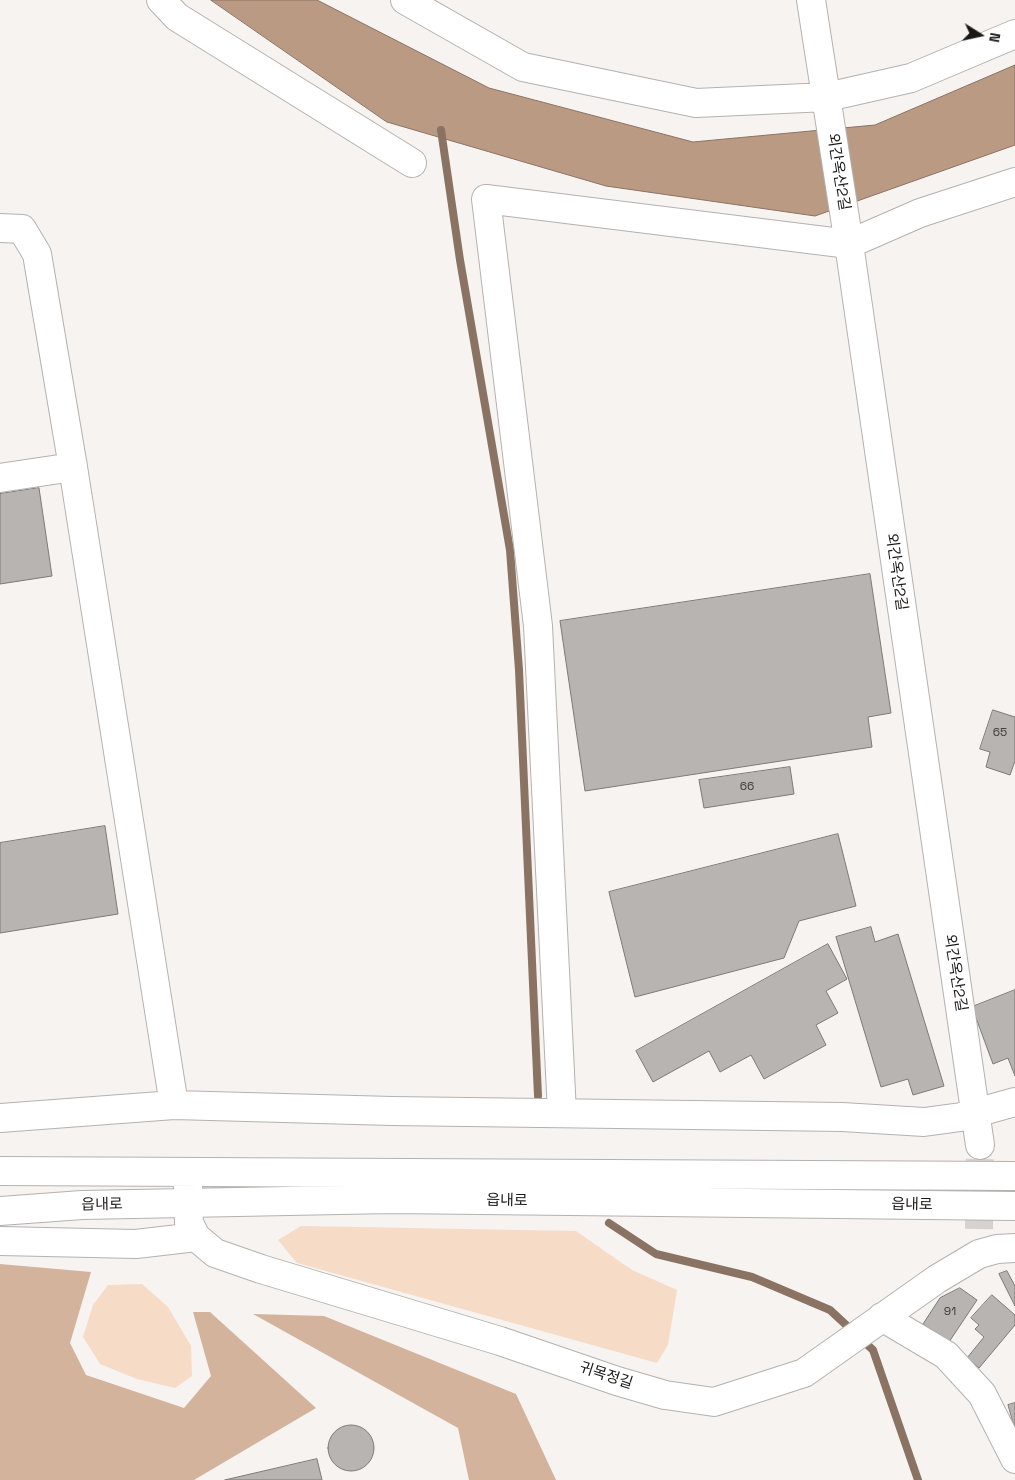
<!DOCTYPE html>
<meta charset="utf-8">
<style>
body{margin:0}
#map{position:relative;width:1015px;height:1480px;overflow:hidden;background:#f7f3f1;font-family:"Space Grotesk",sans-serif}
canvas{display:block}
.north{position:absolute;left:955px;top:10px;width:50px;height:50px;-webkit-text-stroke:4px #fff;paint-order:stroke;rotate:100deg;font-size:14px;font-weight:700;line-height:20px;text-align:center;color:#1b1918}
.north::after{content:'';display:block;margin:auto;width:18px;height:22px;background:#1b1918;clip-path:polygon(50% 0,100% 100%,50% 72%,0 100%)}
</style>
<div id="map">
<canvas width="1015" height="1480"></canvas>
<div class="north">N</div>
</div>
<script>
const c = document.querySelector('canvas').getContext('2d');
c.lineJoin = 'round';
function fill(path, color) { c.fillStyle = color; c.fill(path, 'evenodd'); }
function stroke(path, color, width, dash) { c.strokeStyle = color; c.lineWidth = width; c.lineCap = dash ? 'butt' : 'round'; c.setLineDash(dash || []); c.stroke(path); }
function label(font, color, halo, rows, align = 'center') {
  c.font = font + ' "Space Grotesk","Noto Sans KR",sans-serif'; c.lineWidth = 5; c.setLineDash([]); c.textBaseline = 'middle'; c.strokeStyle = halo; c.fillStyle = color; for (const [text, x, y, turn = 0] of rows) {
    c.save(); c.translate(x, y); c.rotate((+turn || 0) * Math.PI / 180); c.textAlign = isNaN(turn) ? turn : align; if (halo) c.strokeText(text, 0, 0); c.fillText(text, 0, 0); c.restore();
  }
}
fill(new Path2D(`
 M301,1226L576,1231L632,1270L677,1290L668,1345L657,1363L297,1263L278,1240Z
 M142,1284L168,1307L191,1346L192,1376L175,1388L137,1379L100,1364L83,1337L93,1305L108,1285Z`), '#f6dbc7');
fill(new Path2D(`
 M0,1264L91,1272L70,1343L86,1375L184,1408L211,1376L193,1312H210L316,1408L194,1480H0Z
 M253,1314L324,1316L516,1394L556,1480H469L458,1428Z`), '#d3b39b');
const water = new Path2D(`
 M211,0H317L489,88L693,142L875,125L1015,65V145L815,216L606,186L387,122Z`);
fill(water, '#ba9a83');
stroke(water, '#8a7363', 1);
stroke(new Path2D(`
 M441,130L460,260L510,550L519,670L538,1096
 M609,1223L656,1254L752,1277L830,1310L873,1350L918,1480`), '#8a7363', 8);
const building = new Path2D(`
 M39,488L52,576L0,584V494Z
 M870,574L891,713L868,717L872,747L585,791L560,621Z
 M993,710L1015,717V761L1010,775L986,767L990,752L980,749Z
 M790,767L794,794L704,808L699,780Z
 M105,826L118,914L0,933V843Z
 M838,834L856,906L799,921L784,958L635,997L609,892Z
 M871,927L875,942L898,934L944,1086L913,1095L908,1079L881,1087L836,937Z
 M828,944L847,979L826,991L838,1013L816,1025L826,1045L764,1079L751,1055L720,1072L709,1051L653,1082L636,1051Z
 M1015,990V1076L1008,1058L993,1064L972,1007Z
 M1007,1271L1015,1286V1306L999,1274Z
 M960,1288L977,1300L949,1342L923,1324L940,1298Z
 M992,1295L1015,1315V1325L979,1368L967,1358L984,1337L975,1329L979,1325L971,1318Z
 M1015,1403V1425L1014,1426L1008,1405Z
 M328 1448a23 23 0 1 1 46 0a23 23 0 1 1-46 0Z
 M317,1459L322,1480H225Z`);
fill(building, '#b8b4b2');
stroke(building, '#7d7977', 1);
stroke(new Path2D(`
 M979,1229L980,1145`), '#d6d2d0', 28, [28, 14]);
const minor = new Path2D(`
 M161,0L177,17L412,163
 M405,0L523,67L696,103L827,97L911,78L1015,34
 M811,0L849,244L980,1145
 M0,228L22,229L37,254L73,467
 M0,478L73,467L174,1105
 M562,1113L538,626L486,199L849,244L920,213L1015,182
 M0,1118L174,1105L392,1111L842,1117L924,1122L961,1117L1015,1102
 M0,1171L1015,1176
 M188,1185L189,1223L196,1237L215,1253L261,1269L500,1341L617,1381L665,1395L714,1402L804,1373L937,1279L979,1254L997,1249L1015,1248
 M0,1211L82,1205L392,1199L1015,1206
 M0,1241L136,1244L196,1237
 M882,1317L946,1355L982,1394L1015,1459`);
stroke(minor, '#b5b1af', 30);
stroke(minor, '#fff', 28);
label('12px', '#42403e', null, [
 ["65",1000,733],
 ["66",747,787],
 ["91",950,1312]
]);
label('15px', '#1b1918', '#fff', [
 ["외간옥산2길",838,172,81],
 ["외간옥산2길",896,572,82],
 ["외간옥산2길",955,973,81],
 ["읍내로",507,1201,1],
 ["읍내로",102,1205,-1],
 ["읍내로",912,1205,1],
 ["귀목정길",606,1376,18]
]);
</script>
